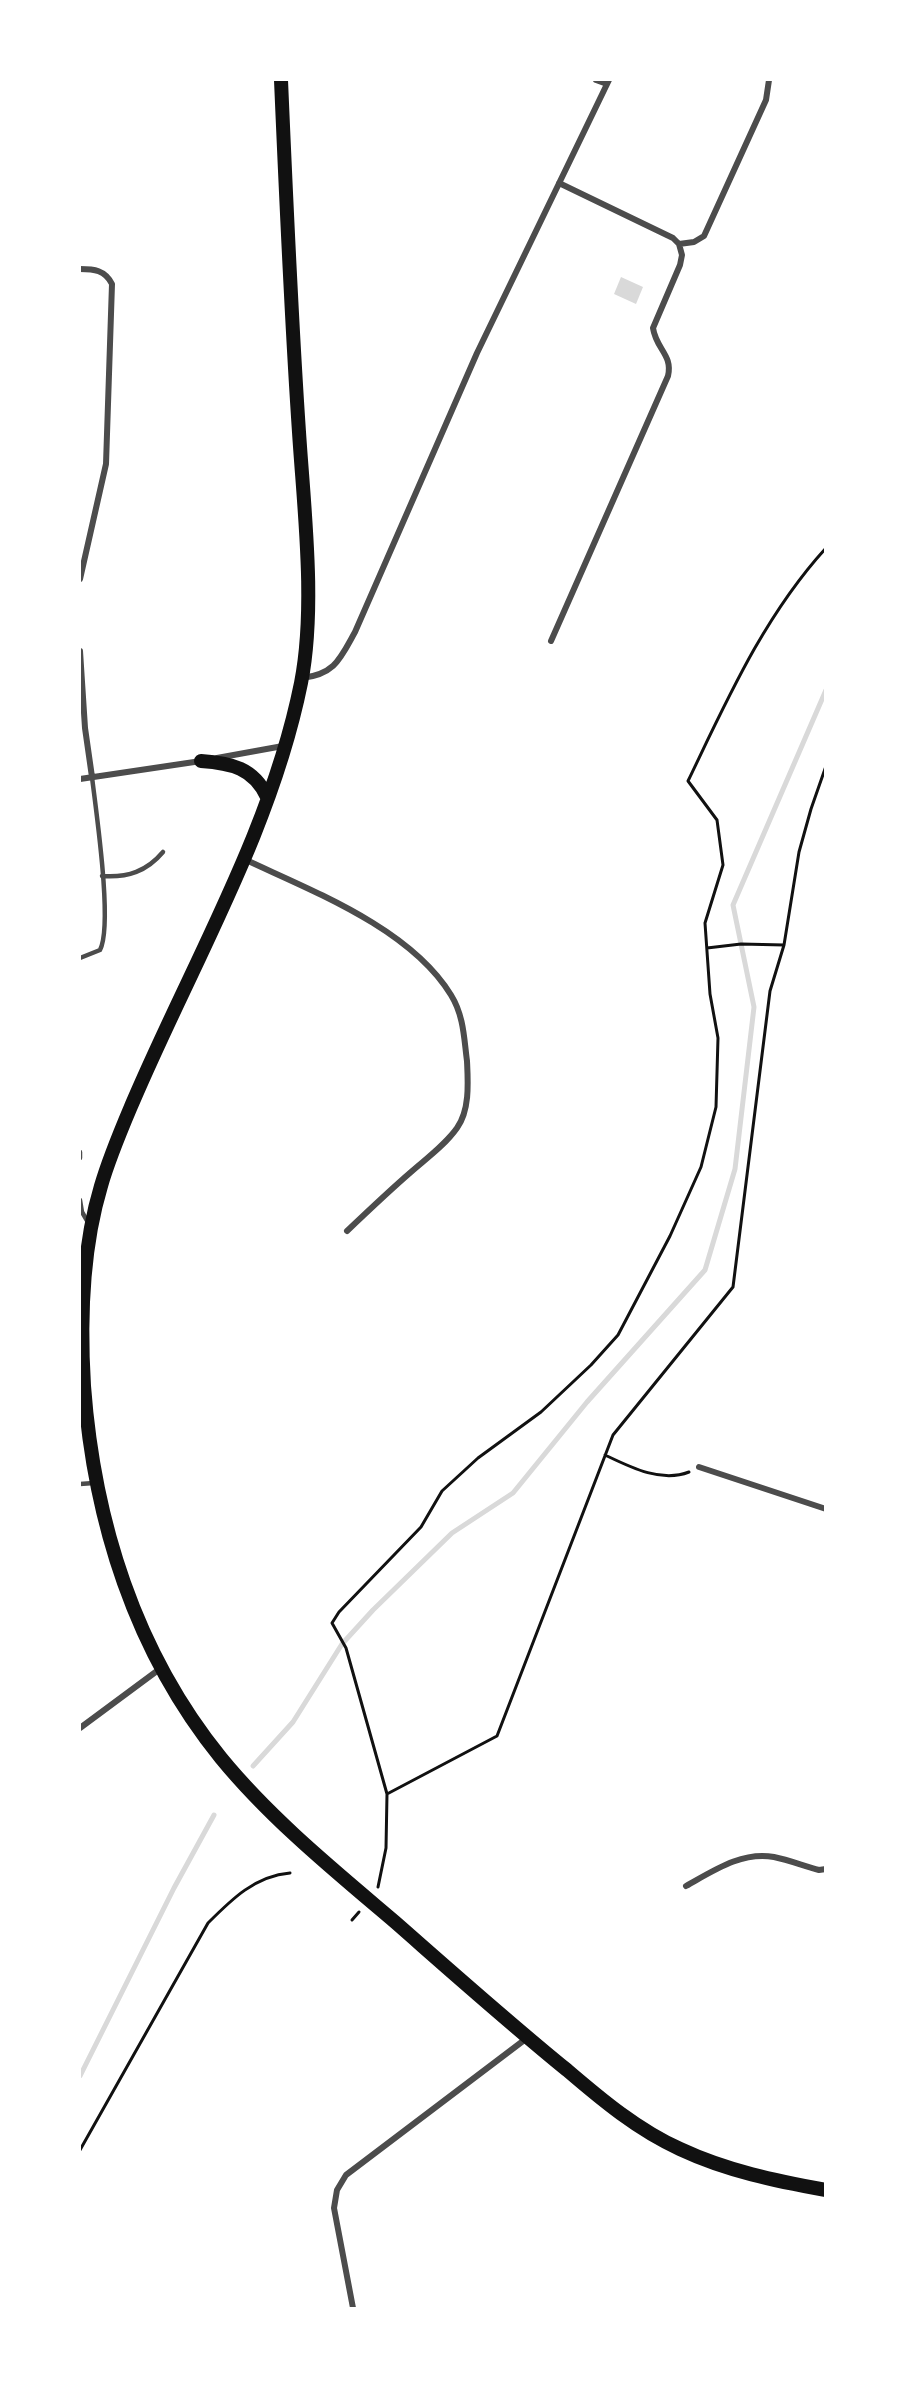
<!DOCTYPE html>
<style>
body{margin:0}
#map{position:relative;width:905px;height:2388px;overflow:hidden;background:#fff;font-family:Barlow,sans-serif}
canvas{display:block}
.frame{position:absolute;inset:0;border:81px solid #fff;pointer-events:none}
</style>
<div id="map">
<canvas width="905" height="2388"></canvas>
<div class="frame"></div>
</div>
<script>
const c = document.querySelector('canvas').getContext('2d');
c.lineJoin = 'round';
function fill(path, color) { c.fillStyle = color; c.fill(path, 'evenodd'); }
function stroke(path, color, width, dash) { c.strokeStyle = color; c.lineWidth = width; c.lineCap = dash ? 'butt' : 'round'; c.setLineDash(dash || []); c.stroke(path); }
fill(new Path2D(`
 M621,277L643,287L636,304L614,294Z`), '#d9d9d9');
stroke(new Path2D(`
 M253,1766L293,1722L342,1644L373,1610L452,1533L513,1493L587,1402L705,1270L735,1169L754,1007L733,905L826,690
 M80,2076L174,1888L214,1815`), '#d9d9d9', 5);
stroke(new Path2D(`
 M707,948L741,944L784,945L799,852L811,809L826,766
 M605,1455C630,1467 661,1483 689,1472
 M387,1794L497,1736L613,1435L733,1287L770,991L784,945
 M378,1887L386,1848L387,1794L346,1648L332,1623L339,1612L421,1527L442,1491L478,1458L541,1412L591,1365L618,1335L670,1236L701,1167L716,1107L718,1038L710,994L705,923L723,865L717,820L688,781C727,700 764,616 826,548
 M352,1920L359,1912
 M80,2150L208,1923C232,1899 255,1876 290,1873`), '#111', 3);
stroke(new Path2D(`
 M102,876C128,878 147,871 163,852
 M80,958L100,950C113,925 96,811 92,777
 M80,1152V1158
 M80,1200L82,1212L89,1224
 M80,1484L94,1483`), '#4c4c4c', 4.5);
stroke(new Path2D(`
 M596,80L607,84
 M559,183L673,238L679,244
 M679,244L694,242L704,236L766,100L769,80
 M80,269C94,269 105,270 112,284L106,464L80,579
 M551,641L668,376C673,355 656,349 653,328L680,265L682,255L679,244
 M80,651L85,728L92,777
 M302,678C335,674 340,659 355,632L477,353L609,80
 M217,758L283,746
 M80,779L201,761
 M244,859C312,891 410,928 451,995C464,1016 464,1039 467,1061C468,1082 470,1110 457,1128C445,1145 427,1158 411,1172C389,1191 368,1211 347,1231
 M699,1467L826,1509
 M80,1728L161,1668
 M686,1886C713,1871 742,1851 774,1857C789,1860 804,1866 819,1870L826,1869
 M353,2308L334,2208L337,2190L346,2175L527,2038`), '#4c4c4c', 6);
stroke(new Path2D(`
 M281,80C286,197 291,314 299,432C304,510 316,607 301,683C271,832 191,965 132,1104C121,1130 109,1158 101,1186C82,1249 80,1320 84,1386C94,1521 135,1652 221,1758C271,1819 335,1871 395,1922C452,1972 508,2022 567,2070C602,2100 638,2130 680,2149C727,2171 776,2181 826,2190
 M201,761C231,763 254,768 267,797`), '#111', 14);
</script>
